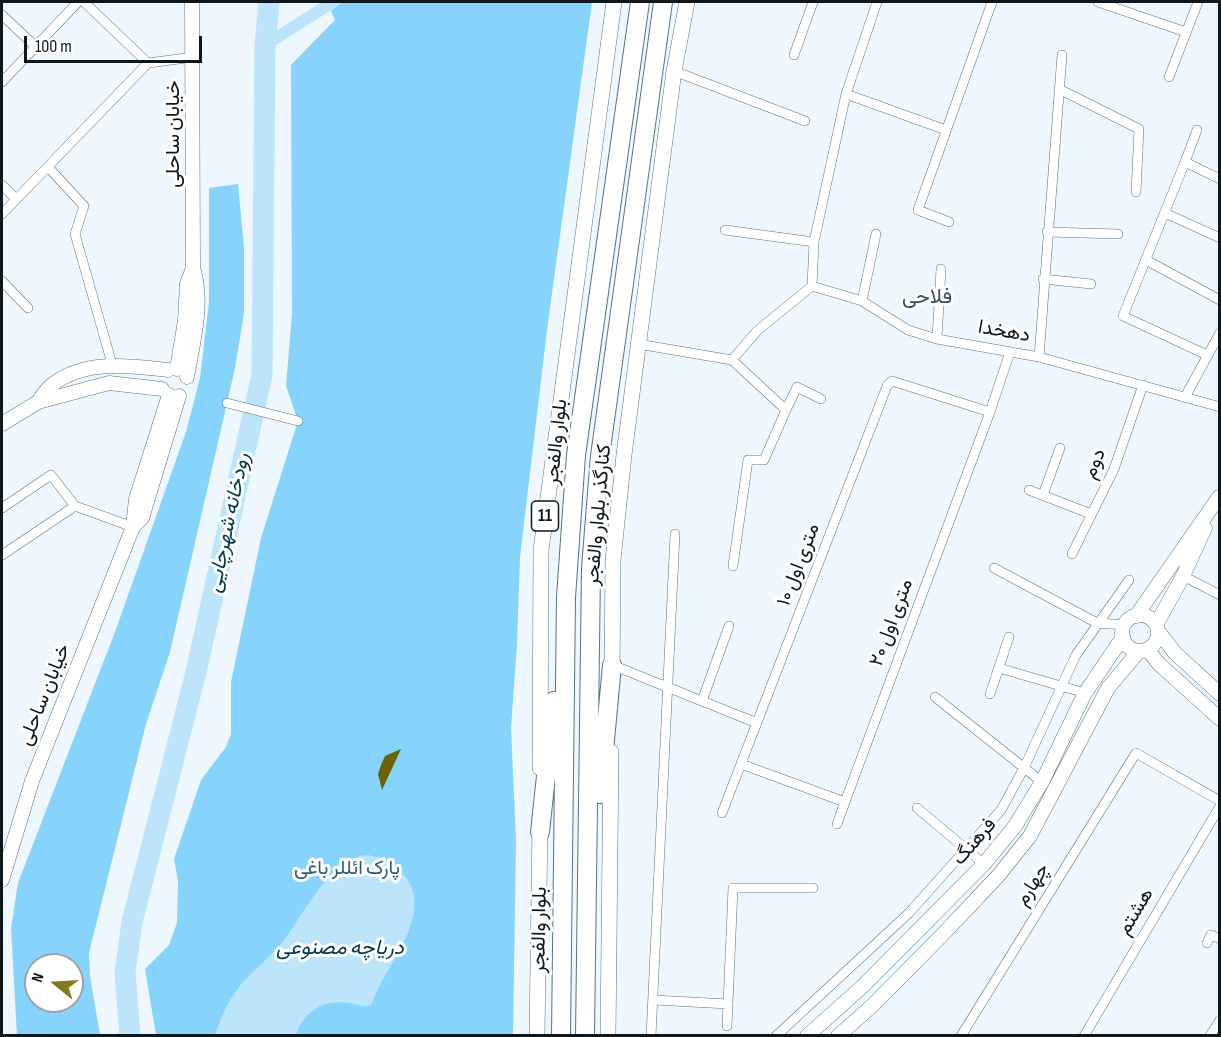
<!DOCTYPE html>
<meta charset="utf-8">
<style>
body{margin:0}
#map{position:relative;width:1221px;height:1037px;overflow:hidden;background:#edf7fd;font-family:"Sofia Sans Condensed",sans-serif}
canvas{display:block}
.frame{position:absolute;inset:0;border:3px solid #0e171c;pointer-events:none}
.north{position:absolute;left:24px;top:953px;width:60px;height:60px;box-sizing:border-box;background:#fff;border:2px solid #9fa2a4;border-radius:50%;rotate:288deg;font-size:16px;font-weight:700;line-height:24px;text-align:center;color:#0e171c}
.north::after{content:'';display:block;margin:auto;width:21px;height:27px;background:#807a20;clip-path:polygon(50% 0,100% 100%,50% 72%,0 100%)}
.scale{position:absolute;left:24px;top:36px;width:178px;height:27px;box-sizing:border-box;border:3px solid #0e171c;border-top:0;padding-left:8px;font-size:18px;line-height:21px;white-space:nowrap;color:#0e171c;-webkit-text-stroke:4px #fff;paint-order:stroke}
</style>
<div id="map">
<canvas width="1221" height="1037"></canvas>
<div class="frame"></div>
<div class="north">N</div>
<div class="scale">100 m</div>
</div>
<script>
const c = document.querySelector('canvas').getContext('2d');
c.lineJoin = 'round';
function fill(path, color) { c.fillStyle = color; c.fill(path, 'evenodd'); }
function stroke(path, color, width, dash) { c.strokeStyle = color; c.lineWidth = width; c.lineCap = dash ? 'butt' : 'round'; c.setLineDash(dash || []); c.stroke(path); }
function label(font, color, halo, rows, align = 'center') {
  c.font = font + ' "Sofia Sans Condensed",Vazirmatn,sans-serif'; c.lineWidth = 6; c.setLineDash([]); c.textBaseline = 'middle'; c.strokeStyle = halo; c.fillStyle = color; for (const [text, x, y, turn = 0] of rows) {
    c.save(); c.translate(x, y); c.rotate((+turn || 0) * Math.PI / 180); c.textAlign = isNaN(turn) ? turn : align; if (halo) c.strokeText(text, 0, 0); c.fillText(text, 0, 0); c.restore();
  }
}
fill(new Path2D(`
 M342,2H592L547,330L520,557L517,644L511,728L516,840L513,1035H156L145,969L169,945L177,923L178,881L174,859L201,780L226,747L231,734V682L261,538L298,421L286,386L292,314L291,65L335,20L331,11Z
 M238,184L244,248V313L235,368L170,652L146,724L89,953L90,976L100,1035L17,1036L11,928L18,883L115,632L186,432L200,378L209,302V188ZM36,965H72V1001H36Z`), '#86d3fb');
fill(new Path2D(`
 M364,855C380,856 390,860 401,872C440,911 384,965 372,1004C363,1009 358,1004 349,1003C323,999 304,1012 296,1035H215C220,1021 225,1007 234,994C247,974 266,962 281,944C303,916 327,863 364,855Z`), '#bce4fb');
stroke(new Path2D(`
 M265,45L333,2`), '#bce4fb', 12);
stroke(new Path2D(`
 M130,1036L125,973L132,922L196,672L262,375L265,45L269,2`), '#bce4fb', 21);
fill(new Path2D(`
 M401,749L382,790L378,774L381,765L385,756Z`), '#6a6402');
const street = new Path2D(`
 M84,2L148,63L194,57
 M877,2L846,94L946,130
 M1098,2L1186,32
 M2,15L35,46
 M794,55L813,2
 M674,71L805,121
 M1169,77L1198,2
 M2,82L78,2
 M1059,89L1139,129L1136,192
 M1185,162L1197,130
 M48,167L84,206L75,234L112,364
 M2,185L16,199
 M1165,213L1220,238
 M2,214L148,63
 M949,222L918,210L992,2
 M725,230L814,242
 M1047,232L1118,234
 M1146,260L1220,300
 M1043,279L1091,284
 M2,281L28,308
 M812,286L814,242L846,94
 M862,301L876,234
 M937,339L941,269
 M638,344L732,360L757,331L812,286L862,301L908,330L937,339L1039,357L1220,407
 M1207,355L1123,316L1185,162L1220,179
 M1039,357L1062,55
 M732,360L786,410L764,460H748L733,566
 M1185,397L1220,333
 M227,403L298,421
 M786,410L797,387L821,399
 M1029,490L1091,514
 M1043,495L1060,448
 M2,508L51,475L75,506L133,527
 M1072,554L1114,469L1143,385
 M2,555L75,506
 M994,568L1097,623L1124,625
 M1183,576L1220,595
 M612,665L757,723
 M999,668L1085,693
 M990,694L1009,637
 M935,697L1042,782
 M702,701L729,626
 M741,764L845,802L990,412L1010,352
 M917,808L984,864
 M722,813L887,386L892,381L990,412
 M837,824L845,802
 M1207,943L1211,935L1220,939
 M654,1000L728,1004L733,888H813
 M727,1026L728,1004
 M651,1036L675,534
 M776,1036L909,913L1001,810L1024,768L1076,655L1129,580
 M961,1036L1136,753L1220,801
 M1084,1036L1220,806
 M1210,1036L1220,1020`);
const secondary = new Path2D(`
 M177,369L185,321L187,284L193,268
 M187,377C193,342 204,302 193,268L192,2
 M38,402C42,396 47,388 53,384C87,359 131,366 168,370
 M2,424L38,402L109,383L162,389
 M133,527L142,518L179,396
 M1122 633a18 18 0 1 1 36 0a18 18 0 1 1-36 0Z
 M1136,616L1219,497
 M1156,625L1183,576L1205,528
 M1158,631L1175,653L1220,694
 M1147,649L1159,664L1220,719
 M2,880L32,781L133,527L136,499L169,395
 M807,1036L863,986L984,864L1015,826L1042,782L1085,693L1123,637
 M838,1036L874,1004L946,931L998,876L1030,836L1108,688L1139,651`);
const primary = new Path2D(`
 M612,675L613,560L624,455L674,71L687,2
 M540,768L541,550L614,2
 M537,1036L540,822
 M608,1036L611,752`);
const highway = new Path2D(`
 M600,794L612,665
 M540,832L554,701
 M561,1036L566,597L576,455L640,2
 M585,1036L591,568L600,456L663,2`);
stroke(street, '#5a727e', 10);
stroke(secondary, '#5a727e', 15);
stroke(primary, '#5a727e', 16);
stroke(highway, '#5a727e', 20);
stroke(street, '#fff', 9);
stroke(secondary, '#fff', 14);
stroke(primary, '#fff', 15);
stroke(highway, '#fff', 18);
for (const [x, y, w] of [
 [545,516,27]
]) { const box = new Path2D(); box.roundRect(x - w / 2, y - 15, w, 30, 4.5); c.fillStyle = '#fff'; c.fill(box); stroke(box, '#0e171c', 1.5); }
label('bold 18px', '#0e171c', null, [
 ["11",545,516]
]);
label('20px', '#0e171c', '#fff', [
 ["خیابان ساحلی",174,134,-90],
 ["دهخدا",1004,332,10],
 ["بلوار والفجر",557,442,-84],
 ["دوم",1095,464,-67],
 ["کنارگذر بلوار والفجر",599,515,-85],
 ["۱۰ متری اول",799,565,-69],
 ["۲۰ متری اول",892,623,-70],
 ["خیابان ساحلی",45,695,-68],
 ["فرهنگ",975,842,-49],
 ["چهارم",1033,885,-58],
 ["هشتم",1136,912,-59],
 ["بلوار والفجر",540,930,-89]
]);
label('20px', '#2e5d74', '#fff', [
 ["پارک ائللر باغی",347,869]
]);
label('21px', '#364c58', '#fff', [
 ["فلاحی",927,298]
]);
label('italic 21px', '#03394f', '#fff', [
 ["رودخانه شهرچایی",229,523,-78],
 ["دریاچه مصنوعی",340,949]
]);
</script>
